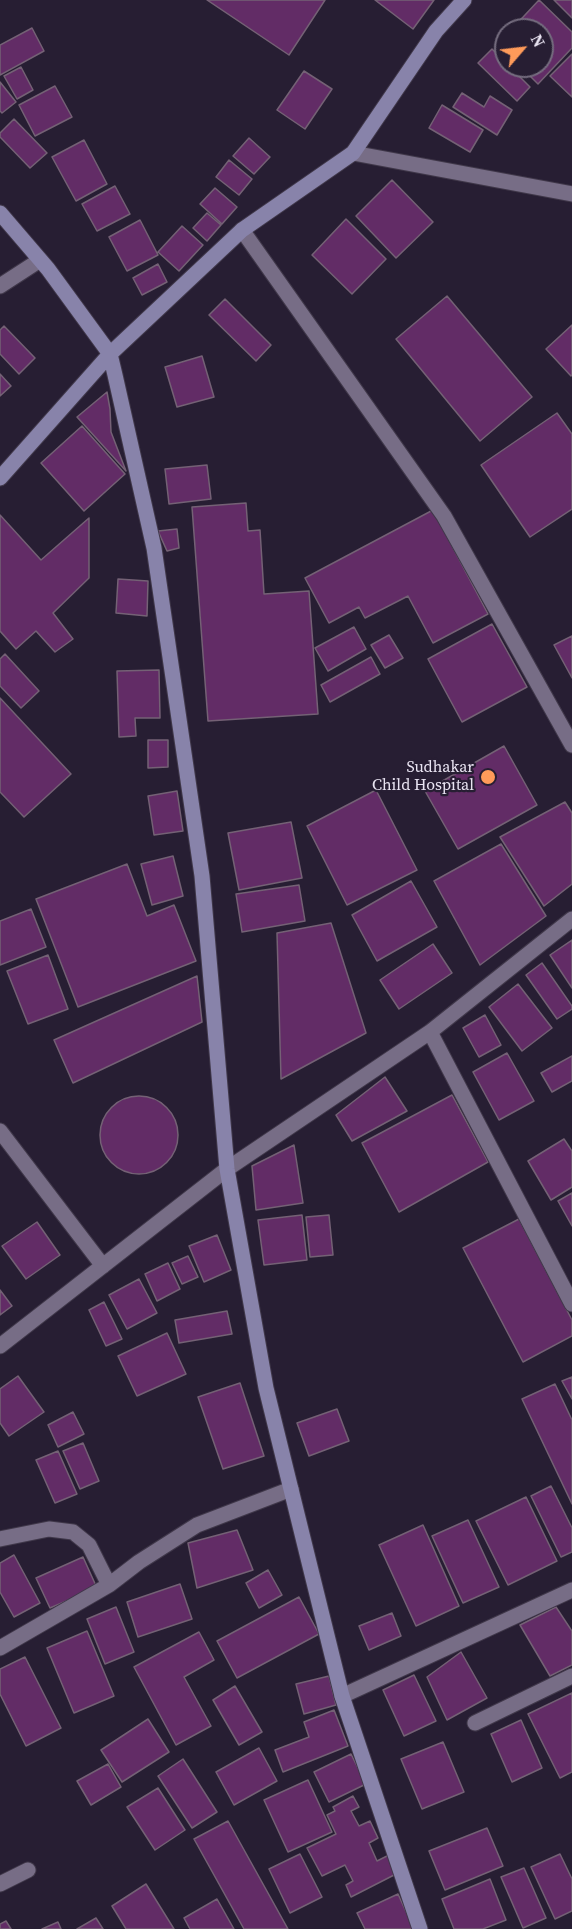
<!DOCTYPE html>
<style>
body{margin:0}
#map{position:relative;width:572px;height:1929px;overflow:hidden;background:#271e33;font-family:"Source Serif 4",serif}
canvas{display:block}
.north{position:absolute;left:494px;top:18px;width:60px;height:60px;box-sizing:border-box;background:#271e33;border:2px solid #756d7f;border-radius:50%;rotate:62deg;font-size:16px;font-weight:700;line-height:24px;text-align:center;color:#e9e4f2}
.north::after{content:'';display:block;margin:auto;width:21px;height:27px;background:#ff9b5a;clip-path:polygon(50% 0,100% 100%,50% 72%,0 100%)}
</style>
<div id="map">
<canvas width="572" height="1929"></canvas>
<div class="north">N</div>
</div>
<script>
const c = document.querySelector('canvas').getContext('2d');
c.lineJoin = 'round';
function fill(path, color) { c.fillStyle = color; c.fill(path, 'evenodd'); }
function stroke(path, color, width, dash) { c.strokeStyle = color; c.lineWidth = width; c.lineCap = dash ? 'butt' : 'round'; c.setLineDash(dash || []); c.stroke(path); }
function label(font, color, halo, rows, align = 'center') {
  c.font = font + ' "Source Serif 4",serif'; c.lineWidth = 4.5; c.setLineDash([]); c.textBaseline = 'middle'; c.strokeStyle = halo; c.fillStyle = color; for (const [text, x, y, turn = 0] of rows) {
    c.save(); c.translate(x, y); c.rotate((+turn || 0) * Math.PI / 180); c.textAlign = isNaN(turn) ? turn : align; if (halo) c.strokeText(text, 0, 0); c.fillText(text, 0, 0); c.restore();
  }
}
const building = new Path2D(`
 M207,0H325L289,55Z
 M375,0H434L413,29Z
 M539,0L572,32V48L538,84L520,66H542V30H511Z
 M554,0H572V18Z
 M32,28L44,51L0,75V45Z
 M506,35V53L497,44Z
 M492,49L506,63V66H509L530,87L517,101L478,63Z
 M572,54V97L550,76Z
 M21,67L33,90L17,99L4,76Z
 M304,71L332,89L305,129L277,110Z
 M0,82L16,102L2,113L0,111Z
 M55,86L72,117L35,136L19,105Z
 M462,93L484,107L490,96L512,110L497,135L453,107Z
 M442,105L483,130L470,152L429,128Z
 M14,119L47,153L30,168L0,137V133Z
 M249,138L270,157L254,174L233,156Z
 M84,140L107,184L76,201L52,157Z
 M229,160L252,179L239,195L216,177Z
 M392,180L433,222L396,258L356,216Z
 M115,186L130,214L97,231L82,204Z
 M215,188L237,207L222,224L200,204Z
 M207,213L221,225L207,241L193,228Z
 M346,219L386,259L352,294L312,255Z
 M140,220L158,255L127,271L109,237Z
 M182,226L203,245L179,271L158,252Z
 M158,264L167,282L142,295L133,278Z
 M447,296L532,397L480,441L396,339Z
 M225,299L271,345L256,361L209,315Z
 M572,325V375L571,376L546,349Z
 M4,326L35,358L19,374L0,354V330Z
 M202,356L214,397L177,407L165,367Z
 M0,374L11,386L0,396Z
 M107,392L110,409L111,432L126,471L77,417Z
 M557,413L572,434V509L530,537L481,465Z
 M82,426L125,474L84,511L41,463Z
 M207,465L211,499L169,504L165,469Z
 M246,503L248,531L260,530L264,594L309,591L318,714L208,721L192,507Z
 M433,510L488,614L433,643L408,596L365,618L359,607L329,623L305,578Z
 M0,515L41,560L89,518V578L53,613L73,639L55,652L36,631L16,649L0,631Z
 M177,529L179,548L167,551L158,531Z
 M118,579L148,581L147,616L116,613Z
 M492,624L527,687L462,722L428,659Z
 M354,627L366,649L328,671L315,648Z
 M389,635L403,658L385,668L371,645Z
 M572,636V678L554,645Z
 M5,654L39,691L21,708L0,686V659Z
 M371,657L380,674L330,702L321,685Z
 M159,670L160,718H135L136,736L119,737L117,671Z
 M0,698L71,774L24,817L0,792Z
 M148,740H168V767L148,768Z
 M504,746L537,805L458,849L425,791Z
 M376,790L417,870L347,905L307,826Z
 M177,791L183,831L154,835L148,796Z
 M565,802L572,813V884L544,906L500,837Z
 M291,822L302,878L239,890L228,833Z
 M501,844L546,916L480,965L434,881Z
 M173,856L183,896L152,905L141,864Z
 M127,864L147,916L174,905L196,961L78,1007L36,899Z
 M411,881L437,927L377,961L352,915Z
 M299,885L305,921L242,932L236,894Z
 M31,909L46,947L0,965V921Z
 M331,923L366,1033L281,1079L277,933Z
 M572,940V988L550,955Z
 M433,944L452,973L399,1009L380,980Z
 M48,955L68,1009L28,1024L7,971Z
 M542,963L572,1006V1009L557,1019L526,975Z
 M197,976L202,1022L73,1083L54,1040Z
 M518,984L552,1028L522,1051L489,1007Z
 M485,1015L501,1045L479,1057L463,1028Z
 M507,1053L534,1101L499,1120L473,1072Z
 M572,1056V1081L552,1092L541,1073Z
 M385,1077L407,1111L352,1141L336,1115Z
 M452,1095L488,1162L399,1212L362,1143Z
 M100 1135a39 39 0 1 1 78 0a39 39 0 1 1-78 0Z
 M564,1139L572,1151V1187L551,1200L528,1161Z
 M294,1145L303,1203L256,1210L252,1166Z
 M572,1193V1226L558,1201Z
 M302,1215L307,1260L264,1265L258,1220Z
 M329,1215L333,1255L310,1257L306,1217Z
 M519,1219L572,1320V1336L523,1362L463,1248Z
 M37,1222L60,1255L26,1279L2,1246Z
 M217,1235L231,1270L204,1282L189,1246Z
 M188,1256L198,1277L182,1284L172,1263Z
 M168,1263L180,1289L157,1301L145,1274Z
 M139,1279L157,1313L127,1329L109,1295Z
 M0,1290L12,1306L0,1315Z
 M104,1302L122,1339L106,1346L89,1310Z
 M227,1311L232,1334L179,1343L175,1320Z
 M167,1333L186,1374L137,1396L118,1356Z
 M18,1376L44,1412L9,1436L0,1423V1389Z
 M572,1377V1399L562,1381Z
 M240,1383L264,1456L223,1469L198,1397Z
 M555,1384L572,1420V1504L522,1399Z
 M337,1409L349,1441L309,1456L297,1423Z
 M73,1412L84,1434L58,1447L48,1425Z
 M83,1443L99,1481L80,1489L63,1451Z
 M58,1451L77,1494L55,1503L36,1460Z
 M551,1486L572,1528V1552L561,1557L531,1496Z
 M526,1497L557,1561L508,1585L476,1521Z
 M468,1520L499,1587L463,1603L432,1536Z
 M423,1525L459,1606L416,1626L379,1545Z
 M237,1530L253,1570L197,1588L188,1543Z
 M14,1555L40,1603L14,1617L0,1592V1563Z
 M83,1557L97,1588L50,1608L36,1578Z
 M268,1570L282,1595L259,1608L246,1583Z
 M180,1584L192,1619L138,1637L127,1602Z
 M299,1597L319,1634L237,1678L217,1641Z
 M116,1607L134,1652L105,1664L87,1619Z
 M556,1607L572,1631V1665L550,1676L520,1625Z
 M392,1613L401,1636L369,1650L359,1626Z
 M87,1631L114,1696L74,1713L47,1648Z
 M199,1632L214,1660L184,1677L211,1726L176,1745L134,1667Z
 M461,1652L487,1698L447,1720L427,1677Z
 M25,1657L61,1728L26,1746L0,1694V1669Z
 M414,1675L436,1721L404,1736L383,1690Z
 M329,1676L336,1705L304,1714L296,1684Z
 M235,1686L262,1732L239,1745L213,1700Z
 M572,1693V1772L560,1778L528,1714Z
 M334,1710L348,1746L283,1772L275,1750L309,1737L304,1722Z
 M148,1719L169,1752L122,1782L101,1750Z
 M521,1720L542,1768L512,1782L491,1734Z
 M443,1742L464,1792L422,1809L401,1759Z
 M259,1748L277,1781L234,1805L216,1772Z
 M351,1754L366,1784L329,1802L314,1772Z
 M183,1759L217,1812L192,1828L158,1776Z
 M108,1764L121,1787L91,1805L77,1781Z
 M308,1780L332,1832L288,1852L264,1800Z
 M158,1788L185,1830L155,1850L127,1807Z
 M353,1796L359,1807L351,1811L359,1826L370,1821L378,1838L369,1843L377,1861L389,1855L398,1873L351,1897L346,1885L353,1881L345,1865L322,1876L307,1848L336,1834L327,1815L335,1811L333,1807Z
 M228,1821L288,1929H244L194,1839Z
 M487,1828L503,1866L445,1890L429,1851Z
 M300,1854L322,1897L290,1913L269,1869Z
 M560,1854L572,1879V1911L555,1919L531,1867Z
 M524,1868L546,1918L523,1928L501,1877Z
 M490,1879L506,1920L483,1929H454L442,1899Z
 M146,1884L174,1929H126L112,1906Z
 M398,1894L414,1929H365L357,1913Z
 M217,1899L234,1929H190L184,1918Z
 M96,1918L103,1929H77Z
 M6,1921L11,1929H0V1924Z
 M58,1922L61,1929H42Z`);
fill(building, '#622c66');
stroke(building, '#746175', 1.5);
const street = new Path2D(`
 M353,153L572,194
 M242,230L444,516L572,745
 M0,286L40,260
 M430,1032L572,1304
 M0,1131L103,1266
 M0,1346L227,1169L430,1032L572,919
 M0,1539L49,1529L73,1532L89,1545L109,1585
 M0,1648L109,1585L139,1562L197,1525L291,1489
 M342,1696L572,1590
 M475,1723L572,1676
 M0,1884L28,1870`);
const secondary = new Path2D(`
 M0,213L48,269L110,354L115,375L154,548L202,876L227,1169L266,1388L342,1696L420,1929
 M0,478L110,354L242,230L353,153L436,31L464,0`);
stroke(street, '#40384a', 17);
stroke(secondary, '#40384a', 17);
stroke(street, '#776d86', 15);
stroke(secondary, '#8883aa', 15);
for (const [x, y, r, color] of [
 [488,777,8,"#ff9b5a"]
]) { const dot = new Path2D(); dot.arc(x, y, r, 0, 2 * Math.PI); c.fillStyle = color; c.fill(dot); stroke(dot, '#271e33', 2); }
label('16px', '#e9e4f2', '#271e33', [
 ["Sudhakar",474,768],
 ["Child Hospital",474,786]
], 'right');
</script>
